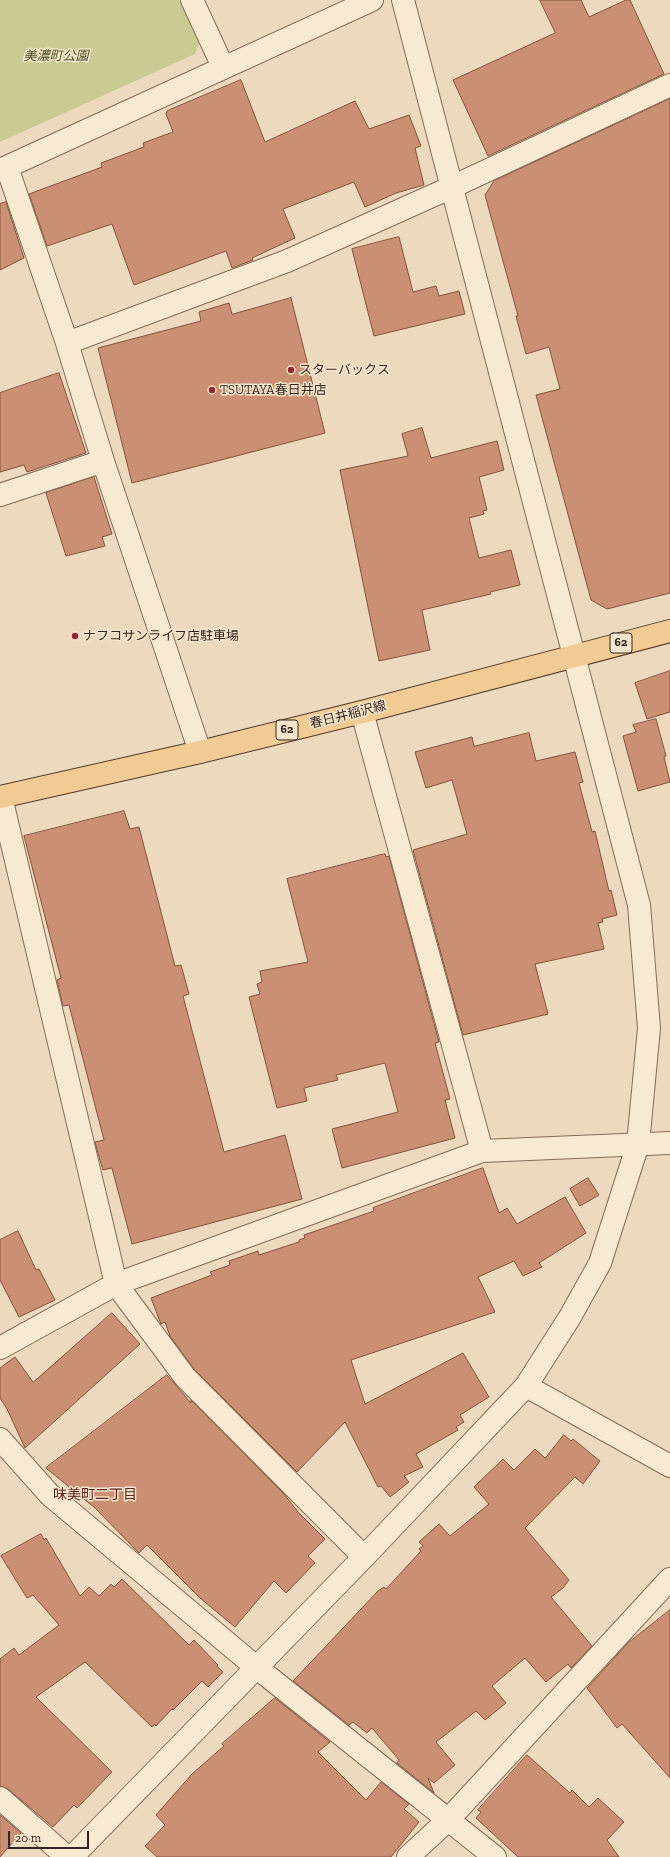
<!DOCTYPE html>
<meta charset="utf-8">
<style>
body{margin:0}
#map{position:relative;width:670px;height:1857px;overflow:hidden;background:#eddabe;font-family:"Zilla Slab",serif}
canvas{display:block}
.scale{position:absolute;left:8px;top:1831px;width:81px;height:18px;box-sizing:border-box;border:2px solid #34251c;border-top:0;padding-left:5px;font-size:12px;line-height:14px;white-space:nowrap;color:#34251c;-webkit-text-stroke:3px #f5e5cd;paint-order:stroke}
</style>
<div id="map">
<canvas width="670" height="1857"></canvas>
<div class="scale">20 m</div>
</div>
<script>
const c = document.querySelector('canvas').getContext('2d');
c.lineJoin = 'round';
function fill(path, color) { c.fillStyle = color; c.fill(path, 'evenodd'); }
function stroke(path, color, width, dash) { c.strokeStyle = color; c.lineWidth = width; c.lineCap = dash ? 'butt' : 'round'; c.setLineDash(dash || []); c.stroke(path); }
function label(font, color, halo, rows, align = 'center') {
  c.font = font + ' "Zilla Slab","Noto Sans JP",serif'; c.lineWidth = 3; c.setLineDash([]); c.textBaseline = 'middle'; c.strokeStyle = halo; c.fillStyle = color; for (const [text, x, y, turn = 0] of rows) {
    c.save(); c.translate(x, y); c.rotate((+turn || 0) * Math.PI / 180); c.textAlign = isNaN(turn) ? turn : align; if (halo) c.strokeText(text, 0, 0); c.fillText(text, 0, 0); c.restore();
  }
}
fill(new Path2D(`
 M0,0H179L199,43L195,54L0,142Z`), '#c9cb92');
const building = new Path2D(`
 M540,0H581L589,17L626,0H630L664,74L488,156L453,80L555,33Z
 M241,80L265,142L355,101L369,129L409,115L421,146L415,148L424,185L396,193L365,207L354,182L283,209L295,238L252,258L253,260L232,268L226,251L134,285L112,224L47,246L29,194L102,167L101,163L144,147L143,143L173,132L166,114L167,111Z
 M670,99V593L607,609L591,600L536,395L560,389L549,347L526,354L516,316H518L485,195L494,181Z
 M6,202L24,258L0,270V204Z
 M399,237L413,292L436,286L439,296L459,291L465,314L374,336L352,249Z
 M291,298L325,433L132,483L98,348L201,321L199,312L229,303L232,314Z
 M59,373L86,453L27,472L24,465L0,472V393Z
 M422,428L431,458L497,441L504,470L479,477L487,510L483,511L484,514L469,518L479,558L511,550L520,585L490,592L491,594L422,610L430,650L379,661L340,470L408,456L402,434Z
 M94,477L112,534L102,537L105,546L66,556L46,493Z
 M670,671V712L647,719L635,683Z
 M656,719L666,756L664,757L670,782L638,791L623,736L636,732L633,725Z
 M529,733L536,761L575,752L583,782L579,783L592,832L595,831L609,891L611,890L617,915L602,919L603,922L598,923L604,949L535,964L548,1014L463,1035L413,850L467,834L452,780L426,788L415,752L472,737L474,746Z
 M124,811L130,829L139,827L175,966L181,965L189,994L183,996L224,1152L285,1135L302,1199L132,1244L112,1168L103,1170L97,1150L95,1142L104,1140L69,1005L63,1006L57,980L61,978L24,836Z
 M385,854L386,857L389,856L439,1042L435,1043L450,1099L445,1100L455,1138L342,1168L332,1129L398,1112L385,1063L336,1075L338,1080L304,1088L307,1101L277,1108L249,997L260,994L257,984L262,982L260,971L308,962L287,879Z
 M483,1168L499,1213L507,1208L517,1224L565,1197L586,1233L539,1263L542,1267L523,1276L514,1261L478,1277L495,1312L351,1360L365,1404L463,1353L489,1397L460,1415L464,1422L456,1427L458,1430L416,1454L423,1467L404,1476L409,1482L390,1497L381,1486L378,1487L345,1422L297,1472L194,1369L170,1336L165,1322L161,1324L151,1298L212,1275L210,1272L230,1265L229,1261L258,1251L259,1255L299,1242V1240L305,1238L304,1235L374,1211L373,1208Z
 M588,1178L599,1195L580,1206L570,1189Z
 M18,1231L36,1270L39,1269L55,1300L19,1317L0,1280V1240Z
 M112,1313L140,1344L25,1448L7,1409L0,1398V1368L15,1357L33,1382Z
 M167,1375L191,1403V1400L284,1494L298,1512L325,1539L308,1556L315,1563L286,1593L274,1581L235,1627L200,1598L147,1545L139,1553L95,1508L46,1468Z
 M564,1435L571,1441L573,1439L600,1461L583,1484L575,1477L525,1528L569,1580L563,1588L551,1597L592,1646L571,1668L568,1664L546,1682L525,1658L492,1686L506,1703L485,1720L476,1711L436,1742L455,1765L434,1783L428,1778L434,1793L397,1763L399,1760L372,1728L367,1733L353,1722L349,1725L293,1681L378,1591L384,1587L386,1589L421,1551L419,1549L423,1546L419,1542L439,1524L450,1536L489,1504L474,1487L503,1459L514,1470L535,1449L545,1458Z
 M41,1534L44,1540L46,1538L80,1596L89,1587L99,1596L111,1584L114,1587L122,1579L189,1645L194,1640L218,1665L217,1666L223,1672L208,1687L202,1681L173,1710L172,1709L156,1726L155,1724L152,1727L85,1662L36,1697L112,1772L77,1808L74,1805L53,1827L8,1789L0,1786V1659L14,1648L19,1655L59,1625L33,1595L27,1598L1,1556Z
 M670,1610V1778L622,1724L617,1728L587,1688L628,1643Z
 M275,1698L330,1742L318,1752L366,1800L381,1782L409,1804L404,1809L419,1822L391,1857H157L145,1846L165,1825L156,1815L192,1774L224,1746L222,1744Z
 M527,1755L570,1793L572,1790L589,1807L598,1798L624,1822L607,1840L619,1857H518L476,1818L481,1812L478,1810Z
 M0,1815L21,1833L0,1857Z`);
fill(building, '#cb9073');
stroke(building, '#84523d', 1);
const minor = new Path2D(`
 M192,0L223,67
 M7,167L67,343L103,461L200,752
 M0,170L372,0
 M67,343L287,261L452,187L670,85
 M0,495L103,461
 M362,712L482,1151
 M1,797L116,1284L185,1377L364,1557
 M0,1348L116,1284L482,1151L670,1143
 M526,1386L670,1466
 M0,1439L50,1495L256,1667L495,1857
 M0,1798L67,1857
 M408,1857L449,1819L670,1579`);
const tertiary = new Path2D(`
 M72,1857L364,1557L526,1386L570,1317L600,1263L638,1144L649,1028L639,905L403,0`);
const primary = new Path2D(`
 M0,797L200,752L362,712L670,631`);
stroke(minor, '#856b57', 24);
stroke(tertiary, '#856b57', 24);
stroke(primary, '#523a2c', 24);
stroke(minor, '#f8e9d1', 22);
stroke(tertiary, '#f8e9d1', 22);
stroke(primary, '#f1cb94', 22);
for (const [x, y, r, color] of [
 [291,370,4,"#932733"],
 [212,390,4,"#932733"],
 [75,636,4,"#932733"]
]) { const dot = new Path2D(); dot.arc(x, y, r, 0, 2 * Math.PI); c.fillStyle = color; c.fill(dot); stroke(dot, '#f5e5cd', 1.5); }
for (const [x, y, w] of [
 [621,643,22],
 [287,730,22]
]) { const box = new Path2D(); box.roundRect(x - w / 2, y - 10, w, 20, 3); c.fillStyle = '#f5e5cd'; c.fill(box); stroke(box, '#34251c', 1); }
label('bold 12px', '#34251c', null, [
 ["62",621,643],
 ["62",287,730]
]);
label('italic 13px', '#495122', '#f5e5cd', [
 ["美濃町公園",56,56]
]);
label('13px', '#34251c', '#f5e5cd', [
 ["スターバックス",299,370],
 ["TSUTAYA春日井店",220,390],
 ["ナフコサンライフ店駐車場",83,636]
], 'left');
label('13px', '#34251c', '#f5e5cd', [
 ["春日井稲沢線",348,715,-14]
]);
label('14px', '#61231b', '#f5e5cd', [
 ["味美町二丁目",95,1495]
]);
</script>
